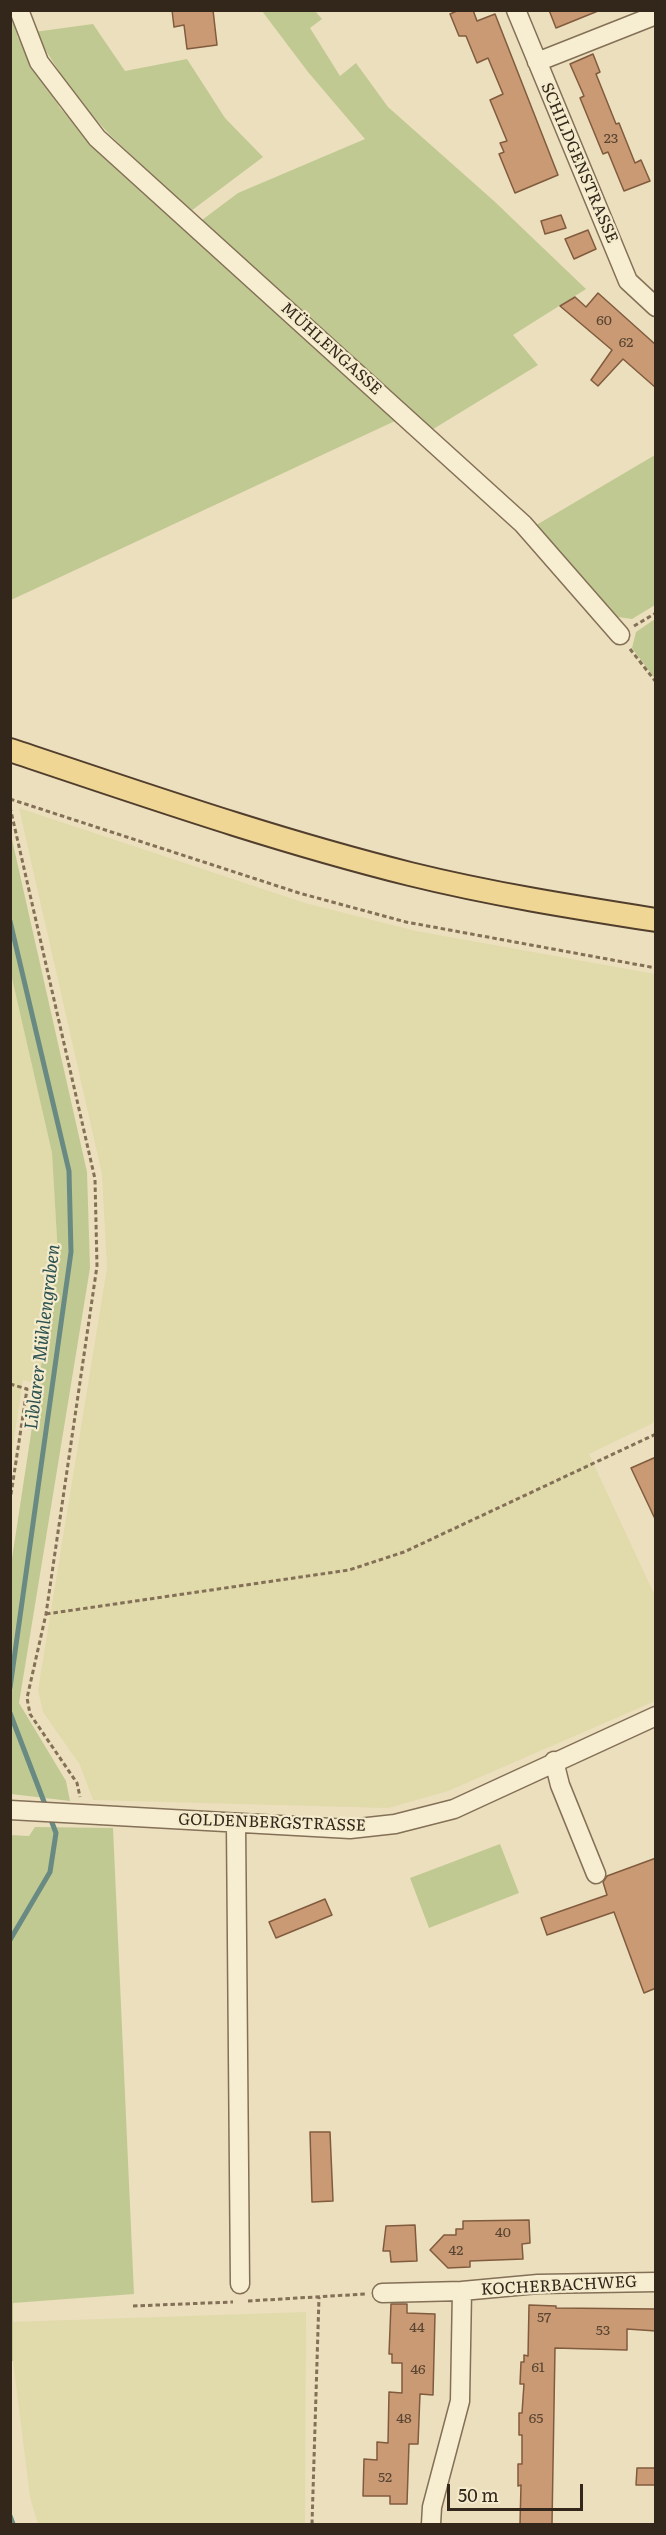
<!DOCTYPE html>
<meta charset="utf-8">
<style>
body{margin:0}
#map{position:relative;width:666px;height:2535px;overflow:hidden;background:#ecdfbd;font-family:Literata,serif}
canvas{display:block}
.frame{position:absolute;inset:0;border:12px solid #33271b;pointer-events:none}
.scale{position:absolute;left:447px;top:2484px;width:136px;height:27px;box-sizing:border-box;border:3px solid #33271b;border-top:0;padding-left:8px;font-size:18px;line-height:21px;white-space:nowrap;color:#33271b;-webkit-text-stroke:4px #f4eacc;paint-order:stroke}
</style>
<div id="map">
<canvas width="666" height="2535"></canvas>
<div class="frame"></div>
<div class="scale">50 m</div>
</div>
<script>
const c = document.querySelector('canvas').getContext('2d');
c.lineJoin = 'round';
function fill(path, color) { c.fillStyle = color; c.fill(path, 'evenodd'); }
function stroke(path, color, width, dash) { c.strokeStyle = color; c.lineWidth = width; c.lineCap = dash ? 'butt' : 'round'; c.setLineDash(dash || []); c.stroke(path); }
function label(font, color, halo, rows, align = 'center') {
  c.font = font + ' Literata,serif'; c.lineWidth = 4.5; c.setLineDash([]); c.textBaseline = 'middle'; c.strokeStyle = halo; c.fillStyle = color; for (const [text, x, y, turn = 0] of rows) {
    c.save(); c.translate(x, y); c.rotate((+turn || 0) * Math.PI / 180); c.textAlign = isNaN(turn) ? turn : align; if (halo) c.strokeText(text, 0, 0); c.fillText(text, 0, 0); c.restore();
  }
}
fill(new Path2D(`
 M19,808L305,903L416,931L655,974V1422L589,1454L655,1596V1701L448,1791L388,1808L93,1800L80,1765L43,1712L38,1690L107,1268L102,1174Z
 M11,974L52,1153L58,1256L40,1385L23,1380L11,1458Z
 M306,2312L305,2524H38L30,2497L13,2361V2322Z`), '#e1daab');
fill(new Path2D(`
 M10,11L18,38L60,108L98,148L395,421L11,600Z
 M262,11H315L322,19L310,28L340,76L356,63L388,107L494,201L586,289L513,335L538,365L430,431L202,220L238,193L365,139L308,72Z
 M93,24L125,71L187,59L225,118L263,157L191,211L111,136L76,98L34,32Z
 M655,455V605L632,619L611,616L533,527Z
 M655,619V679L632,648L636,632Z
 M11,835L87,1172L90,1268L19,1703L66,1781L70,1801L11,1794V1565L58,1256L52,1153L11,974Z
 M35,1827L113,1828L134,2294L13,2303V2361H10V1835L29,1836Z
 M500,1844L519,1893L429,1928L410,1878Z`), '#c1c992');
stroke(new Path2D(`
 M10,921L69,1171L71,1252L10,1688
 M10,1713L56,1833L50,1872L10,1940
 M10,2516L13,2524`), '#698a83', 5);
const building = new Path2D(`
 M172,10H213L217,45L187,49L184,25L174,27Z
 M459,10H473L477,21L495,14L558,175L515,193L499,154L504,152L500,143L507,141L490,100L503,94L488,58L477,63L466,36H459L450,14Z
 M549,10H597L598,11L556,28Z
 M593,54L600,72L596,74L616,124L619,123L635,163L641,160L650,181L624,191L608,152L603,154L580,98L584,96L570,64Z
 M561,215L566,228L545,234L541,221Z
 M588,230L596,249L574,259L565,239Z
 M598,293L656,345V388L623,359L598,386L591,380L612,350L560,306L575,297L586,307Z
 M656,1457V1521L631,1468Z
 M656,1858V1988L644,1993L614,1912L547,1935L541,1918L607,1895L603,1882L607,1876Z
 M325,1899L332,1915L276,1938L269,1922Z
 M310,2132H330L333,2201L312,2202Z
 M529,2220L530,2243L522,2244L523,2259L470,2261V2267L448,2268L430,2250L444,2235H456V2229H463V2221Z
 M415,2225L417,2261L391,2262L390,2251H383L386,2226Z
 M391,2304H407V2313L435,2314L433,2395L420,2394L418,2444H409L407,2504H390V2496H363L364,2459L377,2460V2442L388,2443L389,2392L402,2393V2363H392V2354H389Z
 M529,2305L556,2306V2308L656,2309V2331L627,2329V2350L555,2348L552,2524H520L521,2485L518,2486V2464H522V2435H519V2413H522L524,2384H520L521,2362H524V2355L528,2356Z
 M637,2468H656V2485H636Z`);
fill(building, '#c99a74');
stroke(building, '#815b3e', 1.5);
const minor = new Path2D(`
 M19,10L39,62L97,138L523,524L620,635
 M516,10L628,281L656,307
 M537,62L656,15
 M554,1761L560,1785L596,1874
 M10,1810L350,1829L395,1824L454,1809L656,1716
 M236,1824L240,2284
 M382,2293L462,2291
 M431,2524L432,2507L460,2401L462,2291L538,2284L656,2282`);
const major = new Path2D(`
 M10,750C142,794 274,840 410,874C491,894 573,907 656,920`);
stroke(minor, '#837057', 21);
stroke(major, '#513e2c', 26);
stroke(new Path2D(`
 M634,626L656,613
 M630,649L656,682
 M10,799L299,893L406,922L656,968
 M10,807L95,1179L97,1266L46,1614L27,1698L30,1714L77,1783L80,1797
 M10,1384L27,1389L10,1501
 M46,1614L349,1570L404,1552L656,1434
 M248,2301L365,2294
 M133,2306L233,2302
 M312,2524L319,2297`), '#837057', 3, [4.5, 3]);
stroke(minor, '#f7edd0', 18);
stroke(major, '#f0d695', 22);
label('14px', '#584431', null, [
 ["23",611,139],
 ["60",604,321],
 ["62",626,343],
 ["40",503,2233],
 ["42",456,2251],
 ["57",544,2318],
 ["44",417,2328],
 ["53",603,2331],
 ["61",538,2368],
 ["46",418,2370],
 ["48",404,2419],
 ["65",536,2419],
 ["52",385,2478]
]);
label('16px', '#33271b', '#f4eacc', [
 ["SCHILDGENSTRASSE",579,163,67],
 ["MÜHLENGASSE",331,349,42],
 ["GOLDENBERGSTRASSE",272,1823,2],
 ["KOCHERBACHWEG",559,2286,-3]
]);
label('italic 18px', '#2b5251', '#f4eacc', [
 ["Liblarer Mühlengraben",43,1337,-83]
]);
</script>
